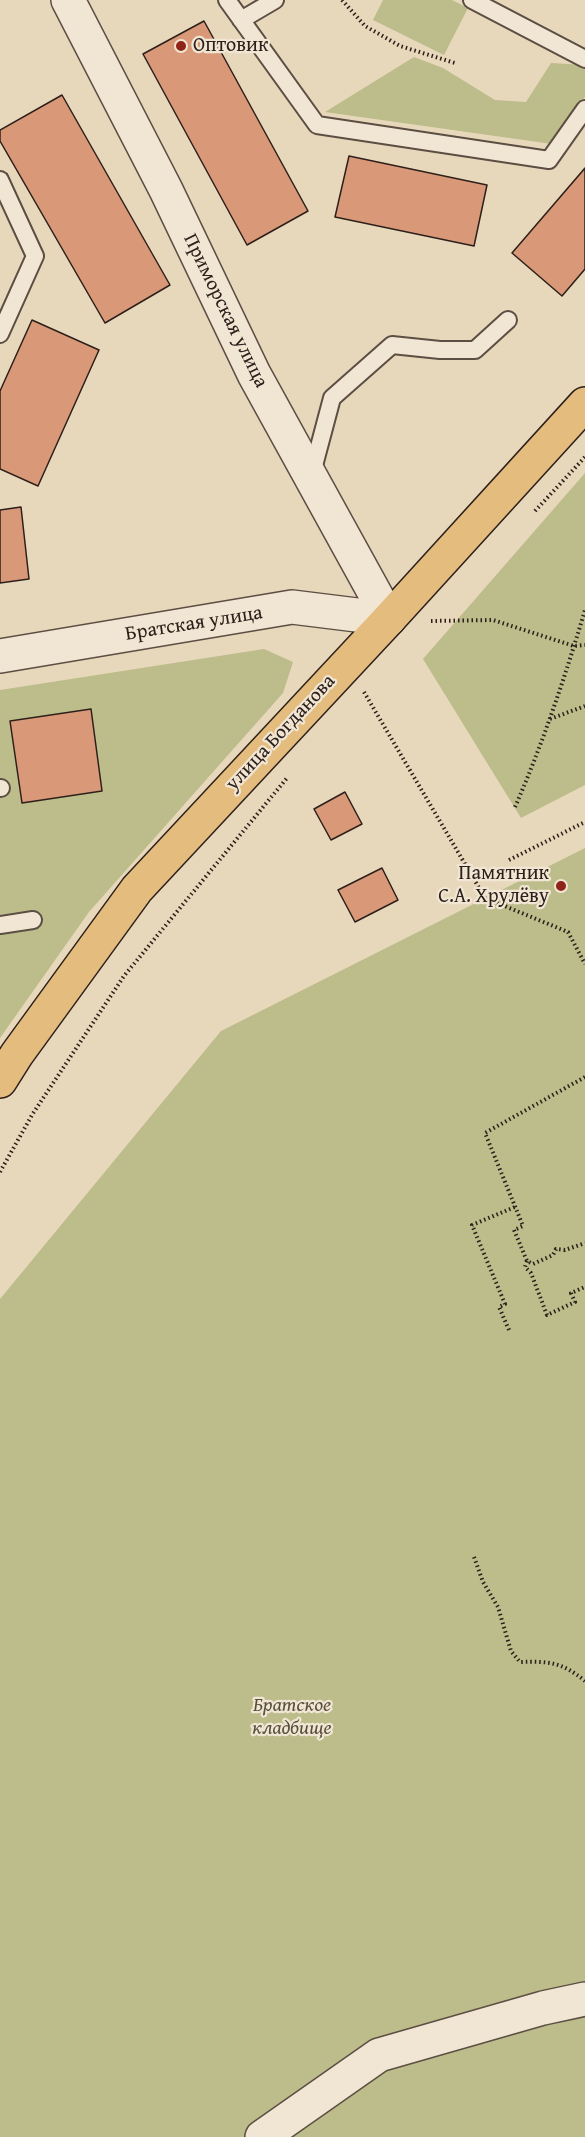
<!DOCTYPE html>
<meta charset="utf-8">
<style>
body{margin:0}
canvas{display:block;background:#e8d8bb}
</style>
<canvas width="585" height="2137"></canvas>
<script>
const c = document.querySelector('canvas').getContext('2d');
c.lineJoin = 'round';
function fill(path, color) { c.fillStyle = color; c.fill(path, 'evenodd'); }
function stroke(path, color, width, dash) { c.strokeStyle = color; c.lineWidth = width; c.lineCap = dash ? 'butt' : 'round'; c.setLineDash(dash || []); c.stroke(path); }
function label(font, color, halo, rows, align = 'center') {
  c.font = font + ' "Gentium Book Plus",serif'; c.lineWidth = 4.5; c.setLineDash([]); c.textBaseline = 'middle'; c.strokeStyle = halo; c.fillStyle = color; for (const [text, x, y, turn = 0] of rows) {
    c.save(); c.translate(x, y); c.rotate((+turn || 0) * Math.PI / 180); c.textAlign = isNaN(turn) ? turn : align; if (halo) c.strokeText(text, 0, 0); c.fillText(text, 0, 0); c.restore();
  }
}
fill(new Path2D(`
 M383,0H452L468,8L444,55L373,20Z
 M414,57L443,68L495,100L526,102L551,63L585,65V97L552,144L325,112Z
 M585,473V785L521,818L423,659Z
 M264,649L293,662L283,693L89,912L0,1038V690Z
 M585,848V2137H0V1299L221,1031Z`), '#bdbc8b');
const building = new Path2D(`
 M204,21L308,211L247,245L143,54Z
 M62,95L170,285L105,323L0,141V130Z
 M349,156L487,185L474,246L335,217Z
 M585,168V269L562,296L512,253Z
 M32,320L99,350L38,486L0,469V391Z
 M21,507L29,579L0,583V510Z
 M91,709L102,791L22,803L10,721Z
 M345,792L362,824L331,840L314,809Z
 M382,868L398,900L355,922L338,890Z`);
fill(building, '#d99978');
stroke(building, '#2d201b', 1.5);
const service = new Path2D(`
 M227,0L317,125L549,160L585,109
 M472,0L585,59
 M241,20L275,0
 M0,180L35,256L0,334
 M311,477L332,398L392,345L440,350H475L508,320
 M0,788H1
 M0,925L33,920`);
const minor = new Path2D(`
 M68,0L166,190L254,374L389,619
 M0,656L292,607L389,619
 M262,2137L379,2055L543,2008L585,1999`);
const primary = new Path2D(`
 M0,1081L17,1054L137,889L389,619L585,404`);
stroke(service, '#5c4e43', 20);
stroke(minor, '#5c4e43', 36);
stroke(primary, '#2d201b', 36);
stroke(new Path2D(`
 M342,0L365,26L400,46L455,63
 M535,511L585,457
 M431,621L493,620L574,646L585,645
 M364,692L485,898L568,932L585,964
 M550,719L585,706
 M515,807C543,743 565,677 585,610
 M509,860L585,822
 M585,1077L485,1133L523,1226L514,1230L527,1261L533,1264L553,1255L556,1249L565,1250L585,1243
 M0,1172L32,1115L124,976L287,778
 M527,1261L525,1267L531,1273L547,1315L575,1302L571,1293L585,1287
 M509,1330L499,1307L505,1304L472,1225L515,1207
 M474,1557L483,1582L498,1607L511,1651L520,1662C548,1661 562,1662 585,1681`), '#2d201b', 4, [1.5, 3]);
stroke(service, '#f0e6d3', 16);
stroke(minor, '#f0e6d3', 33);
stroke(primary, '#e4bc7e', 33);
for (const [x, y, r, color] of [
 [181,46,6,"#8f2418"],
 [561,886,6,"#8f2418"]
]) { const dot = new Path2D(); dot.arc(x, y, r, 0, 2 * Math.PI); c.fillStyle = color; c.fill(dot); stroke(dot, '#f0e6d3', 2); }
label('20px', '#2d201b', '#f0e6d3', [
 ["Оптовик",193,46],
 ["Памятник",549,874,"right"],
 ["С.А. Хрулёву",549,897,"right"]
], 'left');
label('20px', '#2d201b', '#f0e6d3', [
 ["Приморская улица",225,311,64],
 ["Братская улица",194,624,-9],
 ["улица Богданова",281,733,-47]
]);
label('italic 20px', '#584f3d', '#f0e6d3', [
 ["Братское",292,1706],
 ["кладбище",292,1729]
]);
</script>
